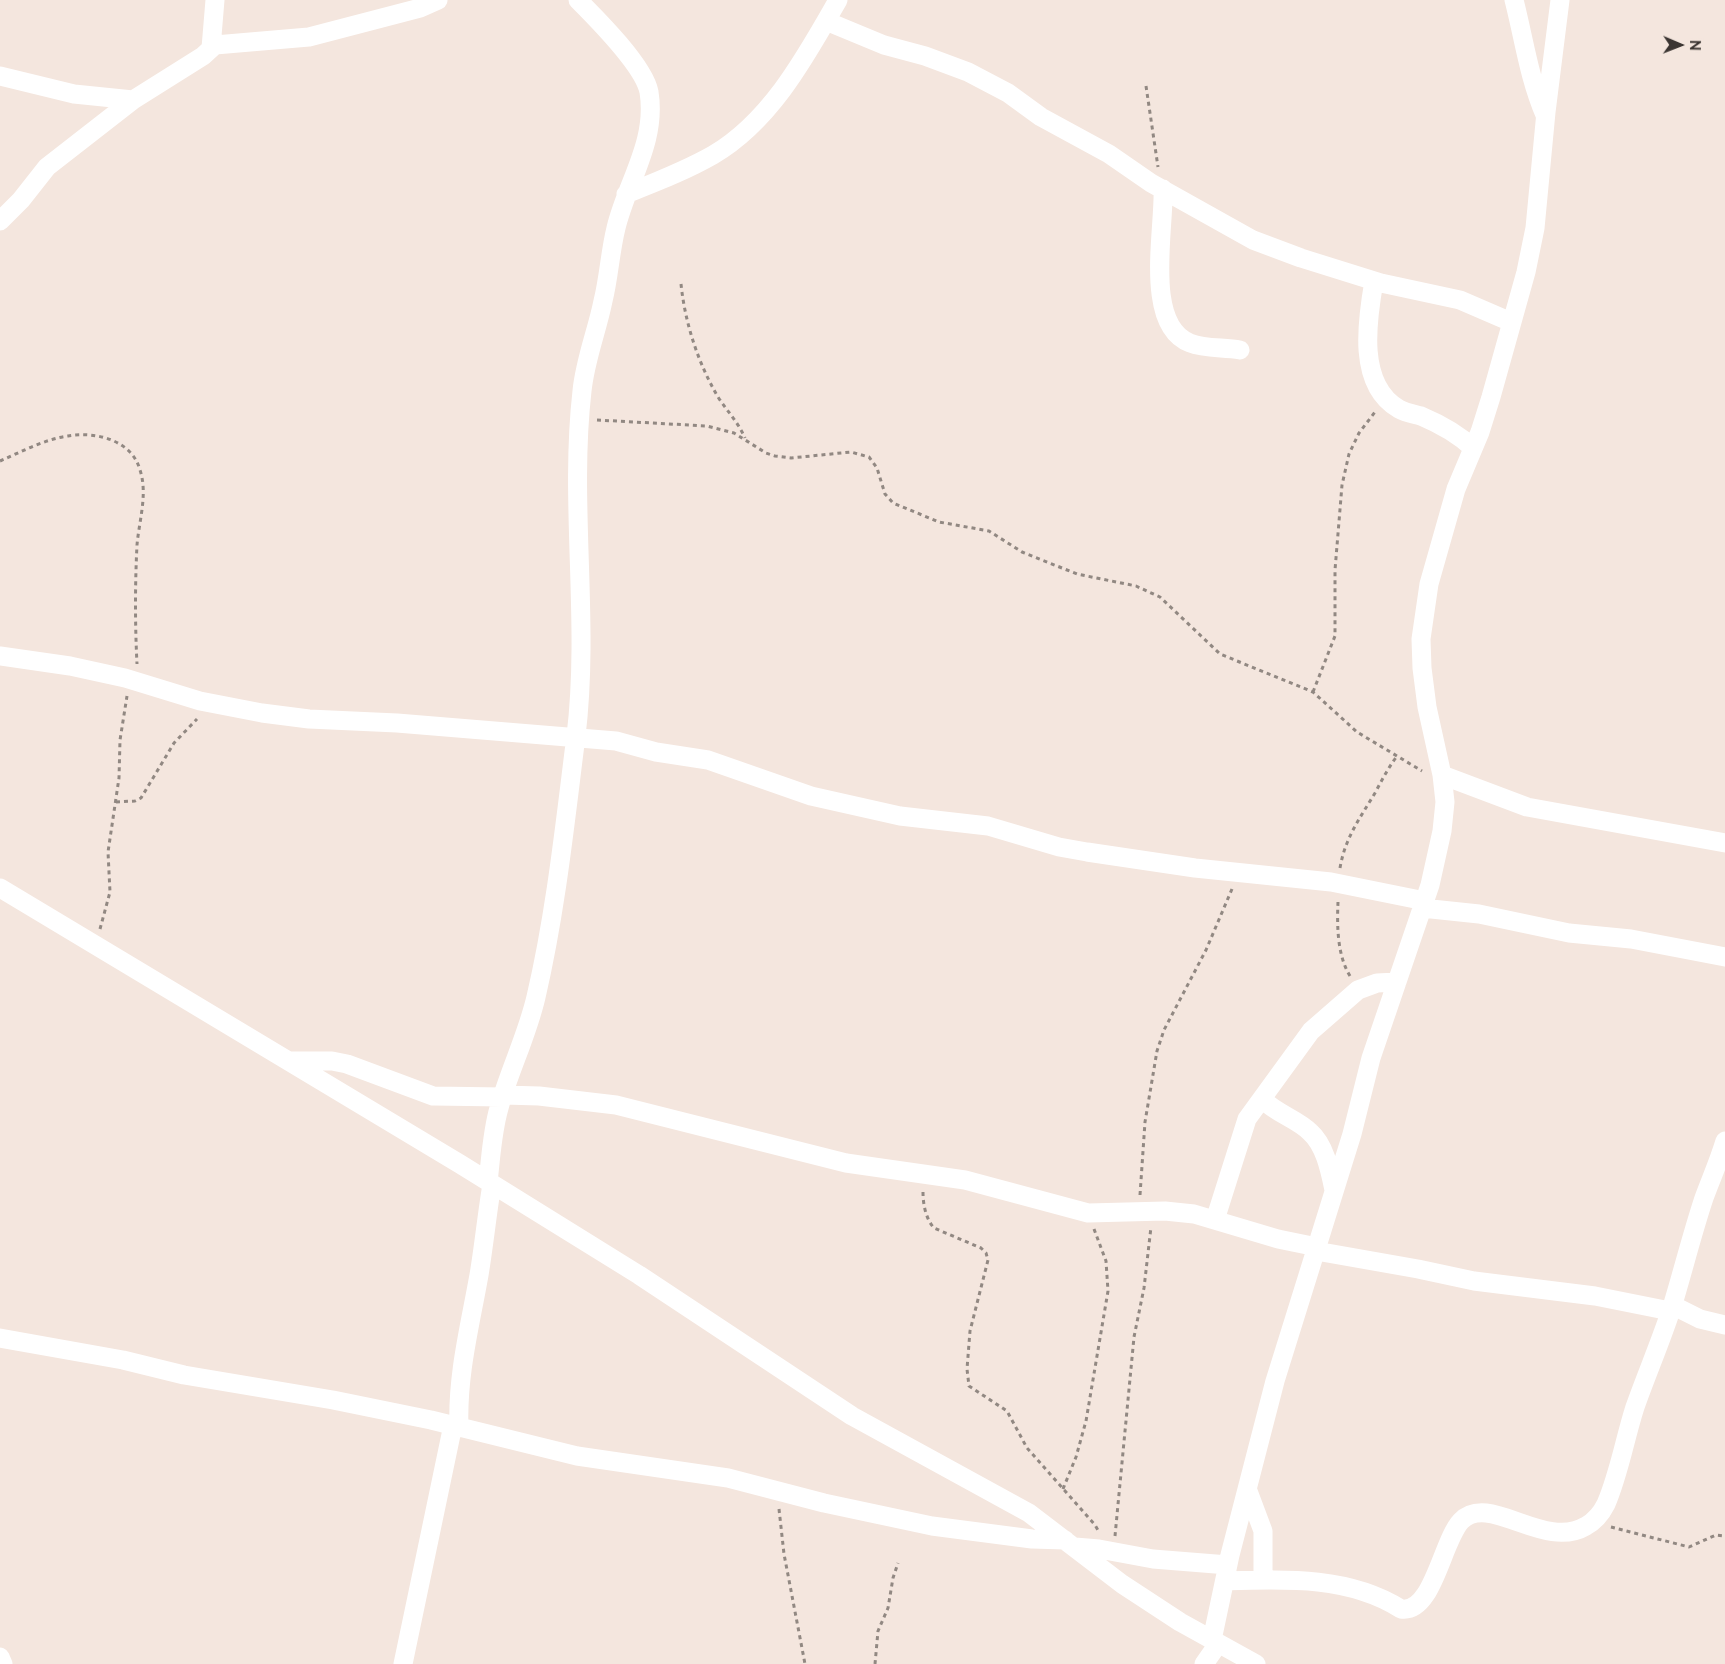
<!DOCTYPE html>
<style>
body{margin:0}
#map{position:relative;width:1725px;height:1664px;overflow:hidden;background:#f4e6de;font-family:Raleway,sans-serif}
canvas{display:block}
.north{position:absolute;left:1655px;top:20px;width:50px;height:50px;-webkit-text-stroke:4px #f4e6de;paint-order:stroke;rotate:91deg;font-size:14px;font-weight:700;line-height:20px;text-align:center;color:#3b3532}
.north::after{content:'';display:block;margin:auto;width:18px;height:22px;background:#3b3532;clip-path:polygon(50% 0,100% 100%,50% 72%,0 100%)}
</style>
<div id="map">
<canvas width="1725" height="1664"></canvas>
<div class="north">N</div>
</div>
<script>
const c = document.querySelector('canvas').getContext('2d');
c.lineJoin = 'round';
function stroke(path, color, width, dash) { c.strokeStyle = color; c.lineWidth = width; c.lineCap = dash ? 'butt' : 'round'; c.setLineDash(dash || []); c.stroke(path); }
stroke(new Path2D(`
 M1146,86L1158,167
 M681,284C685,323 698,363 718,397C727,411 738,422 745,438
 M597,420L707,426L734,433L766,453L775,456L791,458L851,452L869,457L877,468L885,494L893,503L939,522L989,531L1022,552L1077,574L1136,586L1160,597L1220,654L1313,692L1357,732L1422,771
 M0,461C21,452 45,439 68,436C95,431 132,440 140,470C148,494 139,521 137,545C135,584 135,625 137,664
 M1313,692L1335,636V570L1342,485L1349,454L1359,433L1375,412
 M116,802L135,801L141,798L174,743L197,719
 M1340,868C1345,838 1360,818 1375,793C1382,780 1388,768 1397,756
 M1338,902C1337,925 1337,955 1350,976
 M100,929L110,892L108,852L119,778L120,740L127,696
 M923,1192C923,1205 926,1219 934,1228L981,1248L986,1253L988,1260L970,1331L967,1369L969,1386L1007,1411L1027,1448L1095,1525L1099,1532
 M1140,1195L1145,1122L1157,1051L1164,1030L1206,950L1232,889
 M1063,1489L1076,1457L1086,1421L1108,1291L1106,1261L1094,1229
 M779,1509L784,1554L805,1664
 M1611,1527L1689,1547L1716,1535L1725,1536
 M1115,1536L1134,1337L1144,1288L1151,1227
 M875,1664L878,1631L888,1608L893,1578L898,1563`), '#918882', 3, [4, 4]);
stroke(new Path2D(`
 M1514,0C1524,39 1529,78 1545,115
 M826,21L884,45L925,56L968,72L1008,93L1041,117L1109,154L1151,183L1253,240L1301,258L1381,283L1460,300L1511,322
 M211,48L215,0
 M0,76L74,94L133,100
 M1163,189C1165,227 1143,325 1190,343C1205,349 1224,347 1240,350
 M626,194C656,182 685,171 713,155C771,121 806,56 838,0
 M0,221L21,200L47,167L133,100L203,56L215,45L309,37L420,8L438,0
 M1374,281C1367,321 1357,385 1399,409C1406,413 1414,414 1421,416C1440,424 1458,434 1473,448
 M0,656L70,666L125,678L200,701L262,713L309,719L397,723L616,741L656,752L708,760L811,796L900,816L988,826L1059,847L1087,852L1195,868L1331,882L1425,901
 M1442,775L1527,807L1725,843
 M0,888L460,1164L639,1275L852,1416L1029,1513L1122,1584L1180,1622L1256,1664
 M1422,908L1479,914L1569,933L1631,939L1725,957
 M289,1061H332L347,1064L433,1096L503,1097
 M504,1095L539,1096L616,1105L846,1163L965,1180L1088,1213L1165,1211L1194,1214L1278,1239L1317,1247
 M1262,1099C1277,1114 1297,1119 1310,1132C1325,1145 1330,1171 1334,1190
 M488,1182C491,1157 492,1132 499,1108C509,1071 527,1036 536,997C556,911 565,823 576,736C590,621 569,505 582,391C585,360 597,331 603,301C609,277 610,252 616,228C627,182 657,142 649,92C644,66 598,20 578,0
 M1215,1220L1247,1119L1311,1031L1358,990L1377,983L1397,982
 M1316,1251L1418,1269L1474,1281L1595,1296L1670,1311
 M1672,1305L1700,1319L1725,1325
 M0,1338L123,1360L184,1375L333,1400L431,1420L577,1456L728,1478L824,1503L932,1526L1032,1539L1065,1540
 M459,1427C457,1375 470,1326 479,1275C484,1245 487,1214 492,1184
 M1248,1491L1263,1531V1580
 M1075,1547L1099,1549L1153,1559L1228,1565
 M1225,1581C1285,1579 1349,1576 1401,1609C1433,1614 1442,1541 1461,1521C1489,1492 1544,1551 1586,1526C1595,1521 1601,1514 1606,1504C1619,1474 1625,1438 1635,1407C1647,1373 1661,1341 1672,1307C1683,1271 1692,1234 1704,1198C1711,1179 1719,1161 1725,1141
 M1212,1640L1230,1555L1275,1381L1352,1134L1371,1058L1430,885L1442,831L1445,802L1442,775L1427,707L1422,668L1421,639L1429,584L1456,489L1480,432L1491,397L1526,272L1535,228L1546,112L1560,0
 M0,1657L3,1664
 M403,1664L453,1425
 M1204,1664L1218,1644`), '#fff', 19);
</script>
